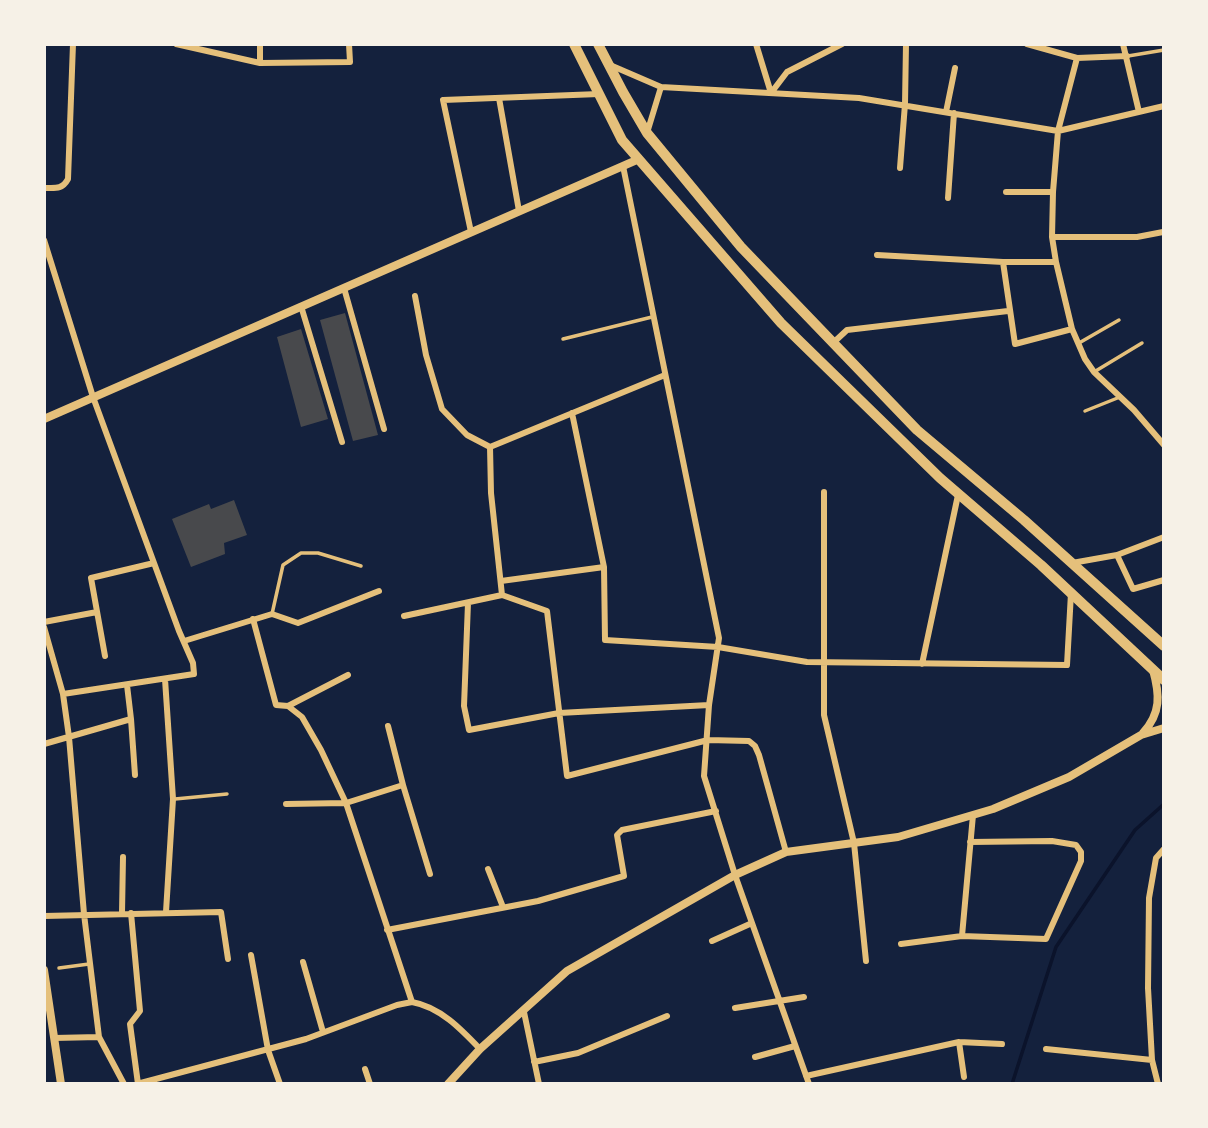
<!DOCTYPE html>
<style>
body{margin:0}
#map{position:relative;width:1208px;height:1128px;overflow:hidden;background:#14213d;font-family:Manrope,sans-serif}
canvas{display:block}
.frame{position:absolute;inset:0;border:46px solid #f6f1e7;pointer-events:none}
</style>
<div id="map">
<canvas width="1208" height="1128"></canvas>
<div class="frame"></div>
</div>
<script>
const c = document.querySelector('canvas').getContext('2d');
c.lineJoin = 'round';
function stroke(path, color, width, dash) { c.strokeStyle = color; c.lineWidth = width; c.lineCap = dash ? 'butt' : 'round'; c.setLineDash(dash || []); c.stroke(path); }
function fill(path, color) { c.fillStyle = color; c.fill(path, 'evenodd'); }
stroke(new Path2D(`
 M1012,1084L1056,947L1135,830L1164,804`), '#0b132b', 3.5);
fill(new Path2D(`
 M345,313L378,435L353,441L320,320Z
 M301,329L328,419L301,427L277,337Z
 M234,500L247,535L224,543L225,554L191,567L172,519L209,504L211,509Z`), '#48494c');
stroke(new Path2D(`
 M1128,56L1164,50
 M563,339L652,317
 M1079,343L1119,320
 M1094,372L1142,343
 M1085,411L1120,397
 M272,614L283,565L301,553H318L361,566
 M175,799L227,794
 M59,968L89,964`), '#e5c07b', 3.5);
stroke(new Path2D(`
 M176,44L260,63L350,62L349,44
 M756,44L771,93
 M1027,44L1077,58L1058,131L1053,192L1052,237L1056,262L1072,329L1085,359L1094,372L1134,410L1164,445
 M1123,44L1139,112
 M1077,58L1127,56
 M260,63V44
 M610,65L661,87L647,133
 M661,87L859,98L1058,131L1164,106
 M771,93L787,72L842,44
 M499,98L519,211
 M946,112L955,68
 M623,166L719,638L709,705L704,776L735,875L809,1084
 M900,168L905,104L906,44
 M44,188C55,188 62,190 68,179L73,44
 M1006,192H1053
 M948,198L954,113
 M471,232L443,100L599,94
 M1052,237H1137L1163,232
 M44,240L93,397L179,631L193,663L194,674L63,694
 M877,255L1003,262L1015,344L1072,329
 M1003,262H1056
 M344,288L384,429
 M415,296L426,355L442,409L467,435L490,447
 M301,306L342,442
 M833,343L847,330L1008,311
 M572,413L604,567
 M824,492V715L854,843L866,961
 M1117,555L1133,589L1164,580
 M1072,563L1117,555L1164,537
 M501,581L604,567L605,640L718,647L807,662L1067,665L1071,593
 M502,595L547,611L567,776L708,740L749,741L755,746L759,755L786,852
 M468,603L464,706L469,730L559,713L709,705
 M404,616L502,595L491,493L490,447L665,375
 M253,619L276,705L288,706L302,717L321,750L346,803L412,1002C440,1007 461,1029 480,1049
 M44,622L97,612
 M44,627L63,694L69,737L84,914L99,1037L124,1084
 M184,641L272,614L298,623L379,591
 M105,656L91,578L154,563
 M922,664L958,495
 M165,679L173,799L166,912
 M127,685L131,719
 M288,706L348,675
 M388,726L403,785
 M44,744L131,719L135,775
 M286,804L346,803L403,785L430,874
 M488,869L503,907
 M122,913L123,857
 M131,913L140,1011L130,1024L138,1084
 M44,916L221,912L228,959
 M387,930L538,901L624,876L617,835L622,830L716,811
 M962,936L973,815
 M712,941L752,923
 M901,944L962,936L1046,939L1081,861V852L1076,845L1052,841L970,842
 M251,955L268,1050L280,1084
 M303,962L323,1032
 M735,1008L804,997
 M524,1012L539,1084
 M54,1038L99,1037
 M959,1042L964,1077
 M1046,1049L1152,1060
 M755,1057L795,1046
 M534,1062L578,1053L667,1016
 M365,1069L370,1084
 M806,1076L959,1042L1002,1044
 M137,1084L306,1039L397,1005L412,1002
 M1158,1084L1152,1060L1148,988L1149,898L1156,858L1164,849`), '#e5c07b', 6);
stroke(new Path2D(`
 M44,419L639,159
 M1143,733C1161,713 1160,695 1153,670
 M44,970L61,1084
 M448,1084L480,1049L567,971L735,875L786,852L898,837L993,809L1069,777L1141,735L1164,728`), '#e5c07b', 8);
stroke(new Path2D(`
 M574,44L622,140L781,323L940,478L1041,565L1164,680
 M598,44L623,92L647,133L741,247L917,430L1024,520L1164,646`), '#e5c07b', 10);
</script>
